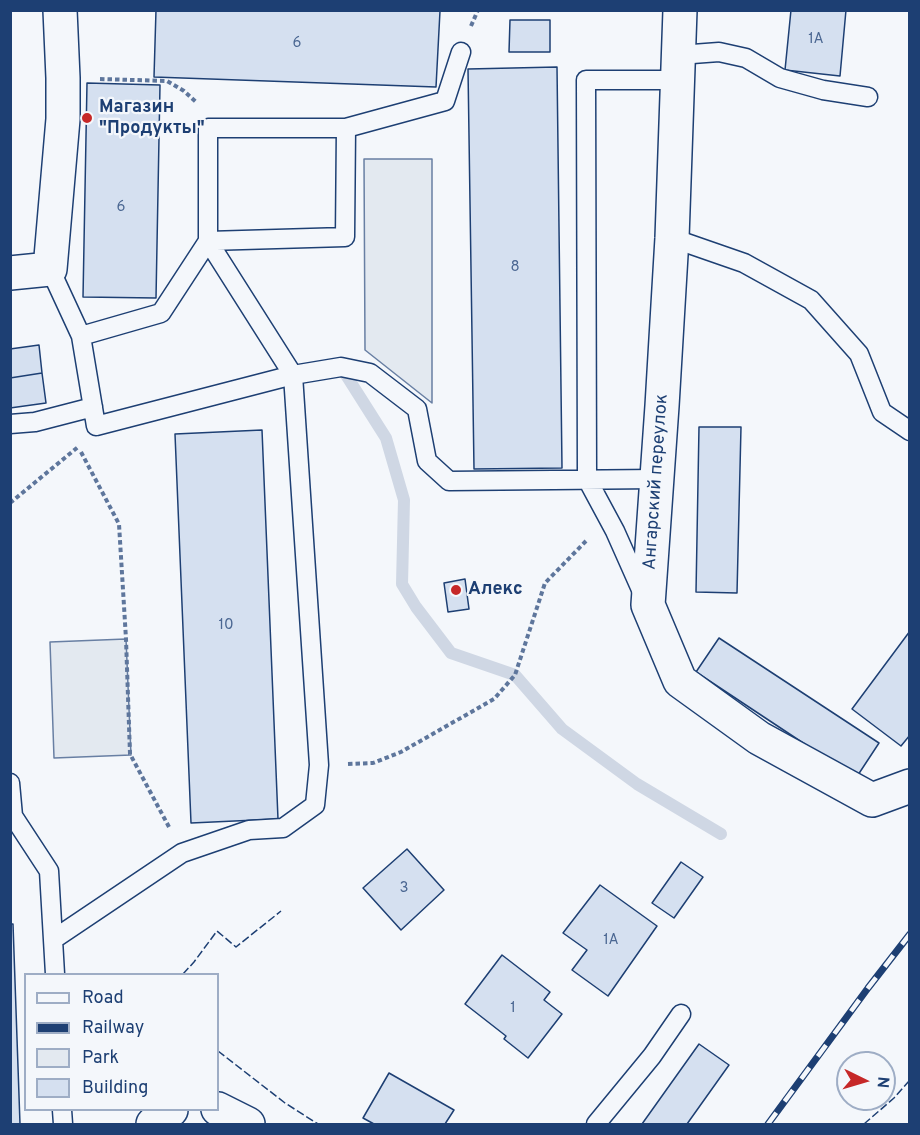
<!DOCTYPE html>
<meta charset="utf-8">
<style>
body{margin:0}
#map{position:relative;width:920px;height:1135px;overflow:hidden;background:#f4f7fb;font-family:Overpass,sans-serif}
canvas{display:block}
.frame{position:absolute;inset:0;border:12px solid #1d3f73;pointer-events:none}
.legend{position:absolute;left:24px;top:973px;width:195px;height:138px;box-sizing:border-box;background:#f4f7fb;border:2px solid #9eadc5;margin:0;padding:8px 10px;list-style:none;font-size:18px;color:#1d3f73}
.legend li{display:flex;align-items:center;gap:12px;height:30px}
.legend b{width:30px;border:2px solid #9eadc5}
.north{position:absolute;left:836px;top:1051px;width:60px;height:60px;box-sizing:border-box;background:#f4f7fb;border:2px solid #9eadc5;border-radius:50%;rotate:95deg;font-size:16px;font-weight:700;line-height:24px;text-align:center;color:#1d3f73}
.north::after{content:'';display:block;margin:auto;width:21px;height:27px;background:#c62828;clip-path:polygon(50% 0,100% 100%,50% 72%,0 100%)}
</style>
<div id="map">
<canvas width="920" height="1135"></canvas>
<div class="frame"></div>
<ul class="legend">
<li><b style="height:8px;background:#f4f7fb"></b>Road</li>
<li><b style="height:8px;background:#1d3f73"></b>Railway</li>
<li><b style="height:16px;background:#e3e9f0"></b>Park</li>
<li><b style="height:16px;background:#d5e0f0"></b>Building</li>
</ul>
<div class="north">N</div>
</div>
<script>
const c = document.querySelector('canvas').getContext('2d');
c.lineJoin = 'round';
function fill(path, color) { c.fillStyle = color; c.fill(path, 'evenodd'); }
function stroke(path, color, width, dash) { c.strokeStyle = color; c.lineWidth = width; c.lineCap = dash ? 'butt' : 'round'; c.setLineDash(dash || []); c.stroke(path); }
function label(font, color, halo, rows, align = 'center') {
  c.font = font + ' Overpass,sans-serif'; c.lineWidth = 4.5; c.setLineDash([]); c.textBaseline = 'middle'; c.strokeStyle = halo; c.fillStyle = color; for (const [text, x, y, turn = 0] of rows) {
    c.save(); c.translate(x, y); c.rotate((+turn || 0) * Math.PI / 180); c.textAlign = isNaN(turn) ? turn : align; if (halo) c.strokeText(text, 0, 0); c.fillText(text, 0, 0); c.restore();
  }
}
const green = new Path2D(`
 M364,159H432V403L365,350Z
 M126,639L131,755L54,758L50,642Z`);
fill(green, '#e3e9f0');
stroke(green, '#687fa3', 1.5);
stroke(new Path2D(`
 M341,367L386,438L404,500L402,584L416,607L451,653L515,675L562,729L637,784L721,834`), '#cfd7e4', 12);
const building = new Path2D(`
 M156,10L440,11L436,87L154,77Z
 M791,10H846L840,76L785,70Z
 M510,20H550V52H509Z
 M557,67L562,468L474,469L468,69Z
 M87,83L160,85L156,298L83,297Z
 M39,345L42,373L10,378V349Z
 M42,373L46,403L10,408V378Z
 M699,427H741L737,593L696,592Z
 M262,430L278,819L191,823L175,434Z
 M465,579L469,609L448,612L444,583Z
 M910,631V735L901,746L852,709Z
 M719,638L879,743L856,778L696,672Z
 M407,849L444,890L401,930L363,888Z
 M681,862L703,877L674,918L652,903Z
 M600,885L657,926L608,996L572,970L587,950L563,933Z
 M10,924H13L20,1124H10Z
 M502,955L550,992L544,1000L562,1014L528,1058L504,1039L506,1036L465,1004Z
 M699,1044L729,1065L687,1124H642Z
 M389,1073L454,1110L445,1124H374L363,1118Z`);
fill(building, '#d5e0f0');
stroke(building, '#1d3f73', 1.5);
const service = new Path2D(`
 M461,52L445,101L346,128H208V241L293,375L341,367L370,373L417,409L427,461L449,481L657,479
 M679,55L719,52L746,58L780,78L823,90L868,97
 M672,238L744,263L811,300L859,354L882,412L910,431
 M50,269L81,336L96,426L293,375L319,765L315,805L283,828L249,830L182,853L54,939
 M81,336L161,313L208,241L345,237L346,128
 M10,424L35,422L93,407
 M643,594L615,531L587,479L586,80H678
 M10,783L13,816L49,871L55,974
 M62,1110L63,1124
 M596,1124L652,1056L681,1014`);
const minor = new Path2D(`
 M680,10L672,238L662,406L648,605L680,681L759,738L872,800L910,786
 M10,273L50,269L63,119V78L60,10
 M218,1109L248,1124
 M153,1124L167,1110H171`);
stroke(service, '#1d3f73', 21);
stroke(minor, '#1d3f73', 36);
stroke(new Path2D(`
 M471,26L478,10
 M100,79L167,81L184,91L196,102
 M81,452L119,524L126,639L130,754L169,827
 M10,503L78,447
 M348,764L373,763L401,752L494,699L515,675L545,583L586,541`), '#5e769c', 4, [4.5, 3]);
stroke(service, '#f4f7fb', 18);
stroke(minor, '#f4f7fb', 33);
const rail = new Path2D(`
 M768,1124L868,988L910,934`);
stroke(rail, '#1d3f73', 7);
stroke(rail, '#f4f7fb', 4.5, [14]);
stroke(new Path2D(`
 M183,974L194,962L217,931L236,947L281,911
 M218,1051L285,1103L318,1124
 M864,1124L894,1098L910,1080`), '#1d3f73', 1.5, [8, 3]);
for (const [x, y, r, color] of [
 [87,118,6,"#c62828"],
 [456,590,6,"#c62828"]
]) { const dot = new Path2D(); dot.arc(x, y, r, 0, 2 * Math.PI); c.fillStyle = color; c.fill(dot); stroke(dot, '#f4f7fb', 2); }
label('15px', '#4b6792', null, [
 ["1А",816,40],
 ["6",297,44],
 ["6",121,208],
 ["8",515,268],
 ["10",226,626],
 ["3",404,889],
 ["1А",611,941],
 ["1",513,1009]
]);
label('bold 18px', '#1d3f73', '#f4f7fb', [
 ["Магазин",99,108],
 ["\"Продукты\"",99,129],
 ["Алекс",468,590]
], 'left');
label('18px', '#1d3f73', '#f4f7fb', [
 ["Ангарский переулок",657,482,-86]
]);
</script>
